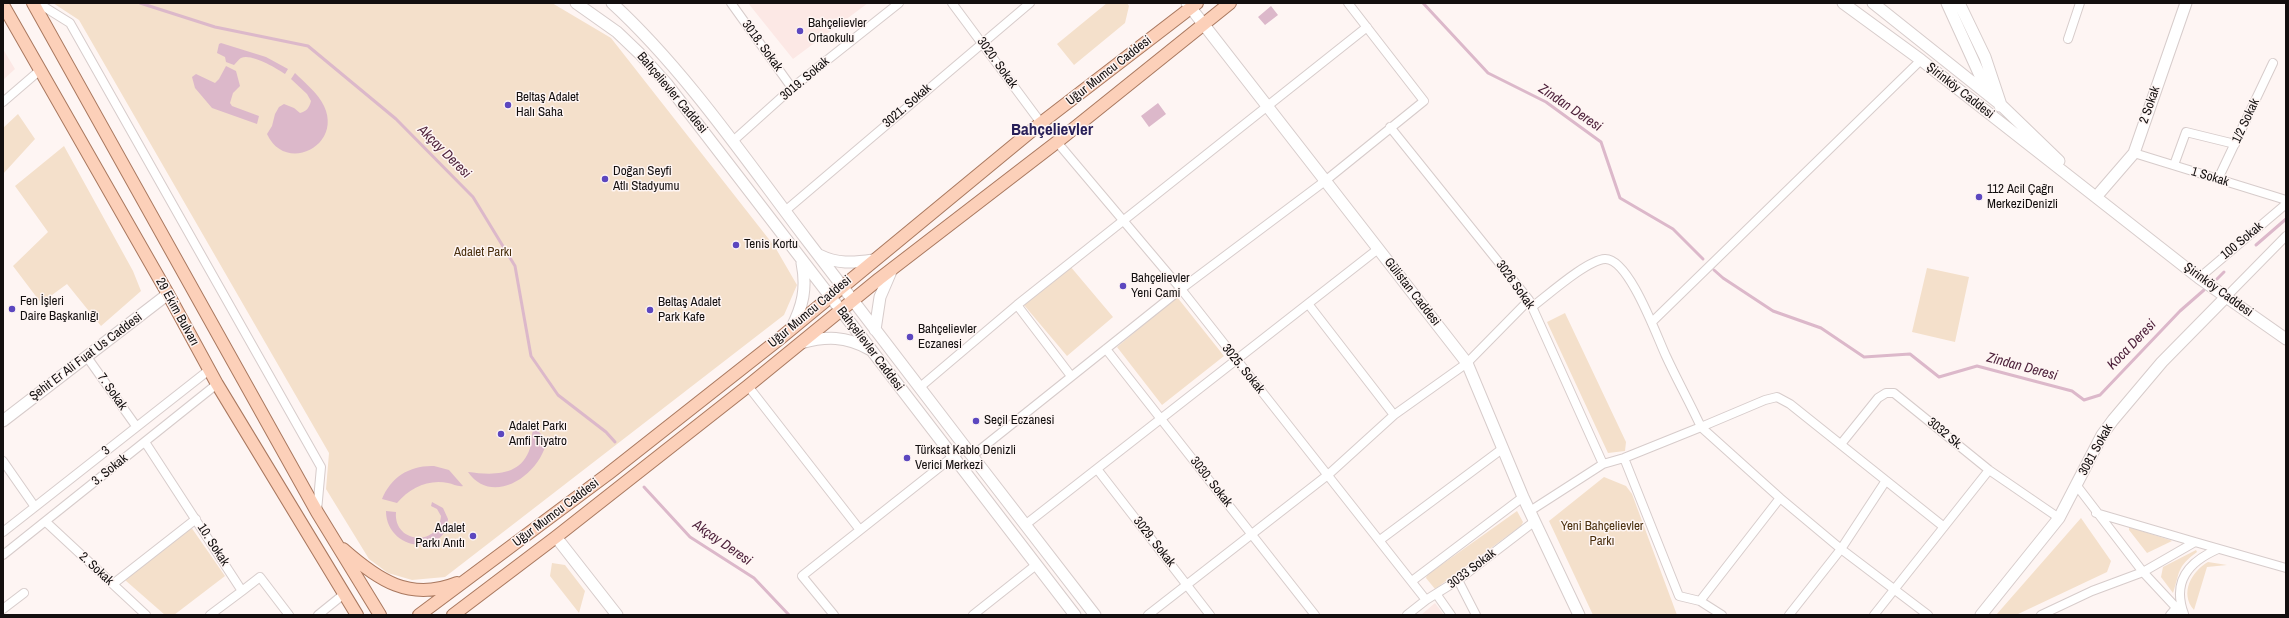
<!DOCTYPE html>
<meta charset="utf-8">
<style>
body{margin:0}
#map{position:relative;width:2289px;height:618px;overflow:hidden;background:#fef5f3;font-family:"Archivo Narrow",sans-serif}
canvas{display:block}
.frame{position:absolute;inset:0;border:4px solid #130f0f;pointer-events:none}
</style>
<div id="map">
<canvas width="2289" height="618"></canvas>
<div class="frame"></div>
</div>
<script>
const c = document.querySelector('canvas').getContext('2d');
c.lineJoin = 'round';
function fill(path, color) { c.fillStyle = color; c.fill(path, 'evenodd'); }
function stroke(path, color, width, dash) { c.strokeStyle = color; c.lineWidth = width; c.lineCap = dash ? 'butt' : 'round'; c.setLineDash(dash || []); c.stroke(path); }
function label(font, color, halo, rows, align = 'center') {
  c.font = font + ' "Archivo Narrow",sans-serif'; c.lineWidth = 3; c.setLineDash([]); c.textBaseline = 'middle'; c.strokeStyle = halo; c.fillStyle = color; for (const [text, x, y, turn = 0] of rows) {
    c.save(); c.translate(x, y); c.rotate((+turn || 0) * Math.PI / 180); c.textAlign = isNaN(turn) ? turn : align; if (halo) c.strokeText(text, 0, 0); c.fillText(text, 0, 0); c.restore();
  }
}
fill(new Path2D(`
 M748,3H868L793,59Z
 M3,49L15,69L3,80Z
 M1435,603L1444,615H1421Z`), '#fce8e5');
fill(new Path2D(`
 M53,3H552L611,38L775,247L797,285L784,315L445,577L412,580L388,573L369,559L326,489L329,453L79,20Z
 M1107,3H1127L1129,6L1125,23L1074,65L1057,44Z
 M18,114L35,139L3,174V128Z
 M64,146L133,271L141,291L101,326L67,284L41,303L13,266L48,232L15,186Z
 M1070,266L1113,317L1067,356L1024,305Z
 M1927,268L1969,277L1955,342L1912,332Z
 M1177,297L1224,356L1162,405L1117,347Z
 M1565,313L1626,442L1625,451L1608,453L1547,322Z
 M1604,477L1626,486L1632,494L1677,615H1593L1549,521Z
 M1517,511L1523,522L1521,526L1435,589L1426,578L1427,575Z
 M2081,518L2111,561L2107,572L2016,615H1996Z
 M191,527L225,576L174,615H165L125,580Z
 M2129,527L2170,540L2172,541L2147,553L2129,530Z
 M2196,550L2197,552C2176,567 2180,573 2173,593L2161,577L2163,567Z
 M2208,562L2227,565L2207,567L2194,610C2179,593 2192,571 2208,562Z
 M552,563L565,565L585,591L579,613L550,576Z`), '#f4e0cb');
fill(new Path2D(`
 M1271,6L1278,15L1265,25L1258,17Z
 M221,43L266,57L288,69L285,74C276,68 251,53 241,58C239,59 236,63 234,65L226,62L225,57L217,53L219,44Z
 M226,66L236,71L240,86L233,93L230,103L232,106L259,116L257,124L212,108L195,88L192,77L196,74L215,83L219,79Z
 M295,73C305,83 318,93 324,106C343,146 285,174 267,134L272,126L275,114L279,107L284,104L294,108L300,113C307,111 309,108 311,101L307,94L291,79Z
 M1158,103L1166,114L1149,127L1141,116Z
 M535,428L547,440C540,476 492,507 468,472C492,475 521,477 530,448C533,441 530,433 535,428Z
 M434,466L449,470L463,486C458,487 453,484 448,483C428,479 410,488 397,503L382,499C391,477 410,465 434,466Z
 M432,502L443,508L448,519C446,558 386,551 386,511L396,512C393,543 438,548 441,516L437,509L431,506Z`), '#dcb8ca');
stroke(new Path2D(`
 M140,3L215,27L308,46L396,119L473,197L515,266L531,356L558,395L606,432L615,442
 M1423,3L1488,73L1546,102L1601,142L1620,198L1673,229L1703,259
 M2256,245L2286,219
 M1714,270L1723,278L1773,311L1821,328L1864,357L1910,354L1939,377L1977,366L2072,391L2084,400L2100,395L2180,311L2204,290
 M2217,279L2224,272
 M644,487L690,537L754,578L789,615`), '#dcb8ca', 3);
const street = new Path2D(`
 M38,3L70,23L321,467L317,511
 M731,3L792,88
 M952,3L1041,123
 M2068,39L2080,3
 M3,102L39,71
 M1390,127L1529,300L1603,464
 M733,141L792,88L899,3
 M1057,142L1181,289L1426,600
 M2134,153L2286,200
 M2174,165L2186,132L2235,144
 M2218,179L2273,63
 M785,211L1030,3
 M2199,278L2286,204
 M2226,297L2286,236
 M1017,305L1071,376
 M1309,305L1394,415
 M1532,307C1548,295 1587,260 1605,259C1629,258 1657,337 1666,356C1677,380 1690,403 1701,427L1765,400L1777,397L1790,404L1944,527
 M1653,321L1921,60
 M1106,349L1315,615
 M87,357L136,426
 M748,386L860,530
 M919,388L1017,305L1367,27
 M145,442L242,591L260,577L289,615
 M1841,444L1878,398L1886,393H1894L1989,470L2059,518
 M972,456L1181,289L1325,181L1424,101L1348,3
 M1624,458L1679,596L1700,601L1722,615
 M3,461L35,507
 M1097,469L1210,615
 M2077,486L2143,572L2183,615
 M1530,511L1603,464L1624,458L1701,427L1780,498L1841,549L1928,615
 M2096,513L2195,542
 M46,522L146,615
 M1025,525L1378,249
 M3,532L209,370
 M1380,540L1502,449
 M3,555L217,384
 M1458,580L1476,615
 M1412,581L1523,497
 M113,584L196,519
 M1437,595L1451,615
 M1700,601L1780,498
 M3,609L24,593
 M2184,614C2172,582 2188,562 2218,549
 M210,615L242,591
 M318,615L344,594
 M834,615L802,576L965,447
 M973,615L1036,565
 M1148,615L1329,474L1394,415L1467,363L1529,300
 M1407,615L1426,600L1458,580L1535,521
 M1789,615L1841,549L1885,482
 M1874,615L1989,470
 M2041,615L2092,591L2143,572L2195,542L2286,568
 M2170,615L2176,608`);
const secondary = new Path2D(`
 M576,3L617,32L640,54L667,84L1075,615
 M612,3C685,70 746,160 806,239C902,365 998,490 1095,615
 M1187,3L1467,363L1523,497L1579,615
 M1843,3L1921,60L2199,278L2286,339
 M1873,3L2001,105L2059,161
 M1947,3L1988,93
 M1959,3L1985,57L2001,105L2000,106
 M2096,197L2134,153L2186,3
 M819,255C837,264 853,263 873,260
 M791,329C803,306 807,288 802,263
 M875,330L880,297L892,269
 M801,343C826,336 846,336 869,349
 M3,421L168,294
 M556,537L617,615
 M1981,615L2059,518L2102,435L2113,420L2162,362L2226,297`);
const primary = new Path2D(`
 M33,3L317,512L380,615
 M3,5L168,294L217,384L357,615
 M343,549C378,580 410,602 457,583
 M419,615L608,474L778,340L1041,123L1197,3
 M453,615L556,537L748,386L879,279L1057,142L1230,3`);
stroke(street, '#d7cccb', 10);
stroke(secondary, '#d7cccb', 13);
stroke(primary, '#a9785f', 14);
stroke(street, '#fff', 8);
stroke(secondary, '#fff', 11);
stroke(primary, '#fcd0b9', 12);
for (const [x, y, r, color] of [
 [800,31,4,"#5c47bf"],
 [508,105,4,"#5c47bf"],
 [605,179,4,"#5c47bf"],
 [1979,197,4,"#5c47bf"],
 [736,245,4,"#5c47bf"],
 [1123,286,4,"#5c47bf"],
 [12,309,4,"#5c47bf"],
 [650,310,4,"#5c47bf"],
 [910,337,4,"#5c47bf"],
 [976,421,4,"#5c47bf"],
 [501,434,4,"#5c47bf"],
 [907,458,4,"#5c47bf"],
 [473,536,4,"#5c47bf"]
]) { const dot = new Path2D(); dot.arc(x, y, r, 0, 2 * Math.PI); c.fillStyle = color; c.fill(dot); stroke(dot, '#fef5f3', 1.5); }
label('13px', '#130f0f', '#fef5f3', [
 ["Bahçelievler",808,24],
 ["Ortaokulu",808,39],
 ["Beltaş Adalet",516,98],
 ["Halı Saha",516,113],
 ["Doğan Seyfi",613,172],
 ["Atlı Stadyumu",613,187],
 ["112 Acil Çağrı",1987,190],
 ["MerkeziDenizli",1987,205],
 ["Tenis Kortu",744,245],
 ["Bahçelievler",1131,279],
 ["Yeni Cami",1131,294],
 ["Fen İşleri",20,302],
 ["Daire Başkanlığı",20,317],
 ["Beltaş Adalet",658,303],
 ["Park Kafe",658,318],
 ["Bahçelievler",918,330],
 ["Eczanesi",918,345],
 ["Seçil Eczanesi",984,421],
 ["Adalet Parkı",509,427],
 ["Amfi Tiyatro",509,442],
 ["Türksat Kablo Denizli",915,451],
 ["Verici Merkezi",915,466],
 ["Adalet",465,529,"right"],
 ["Parkı Anıtı",465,544,"right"]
], 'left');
label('13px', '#130f0f', '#fef5f3', [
 ["3018. Sokak",762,46,54],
 ["3020. Sokak",997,63,54],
 ["Uğur Mumcu Caddesi",1109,71,-38],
 ["3019. Sokak",805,79,-40],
 ["Şirinköy Caddesi",1960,91,38],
 ["Bahçelievler Caddesi",672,93,50],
 ["2 Sokak",2150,105,-71],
 ["3021. Sokak",907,106,-41],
 ["1/2 Sokak",2246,121,-65],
 ["1 Sokak",2210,177,17],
 ["100 Sokak",2242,241,-40],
 ["3026 Sokak",1515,285,54],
 ["Şirinköy Caddesi",2218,290,36],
 ["Gülistan Caddesi",1412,292,52],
 ["29 Ekim Bulvarı",177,312,61],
 ["Uğur Mumcu Caddesi",810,312,-40],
 ["Bahçelievler Caddesi",870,349,53],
 ["Şehit Er Ali Fuat Us Caddesi",86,357,-37],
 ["3025. Sokak",1243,369,51],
 ["7. Sokak",112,392,55],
 ["3032 Sk.",1945,434,40],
 ["3081 Sokak",2096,450,-61],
 ["3",106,451,-39],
 ["3. Sokak",110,470,-39],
 ["3030. Sokak",1211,482,52],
 ["Uğur Mumcu Caddesi",556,513,-37],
 ["3029. Sokak",1154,542,52],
 ["10. Sokak",213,545,57],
 ["2. Sokak",96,569,43],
 ["3033 Sokak",1472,569,-37]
]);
label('13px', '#4a2f0d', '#fef5f3', [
 ["Adalet Parkı",483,253],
 ["Yeni Bahçelievler",1602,527],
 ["Parkı",1602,542]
]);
label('italic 14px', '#4c1f39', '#fef5f3', [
 ["Zindan Deresi",1570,108,34],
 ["Akçay Deresi",444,152,45],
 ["Koca Deresi",2132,345,-46],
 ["Zindan Deresi",2022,367,15],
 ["Akçay Deresi",722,543,35]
]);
label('bold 17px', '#271e57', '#fef5f3', [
 ["Bahçelievler",1052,130]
]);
</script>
